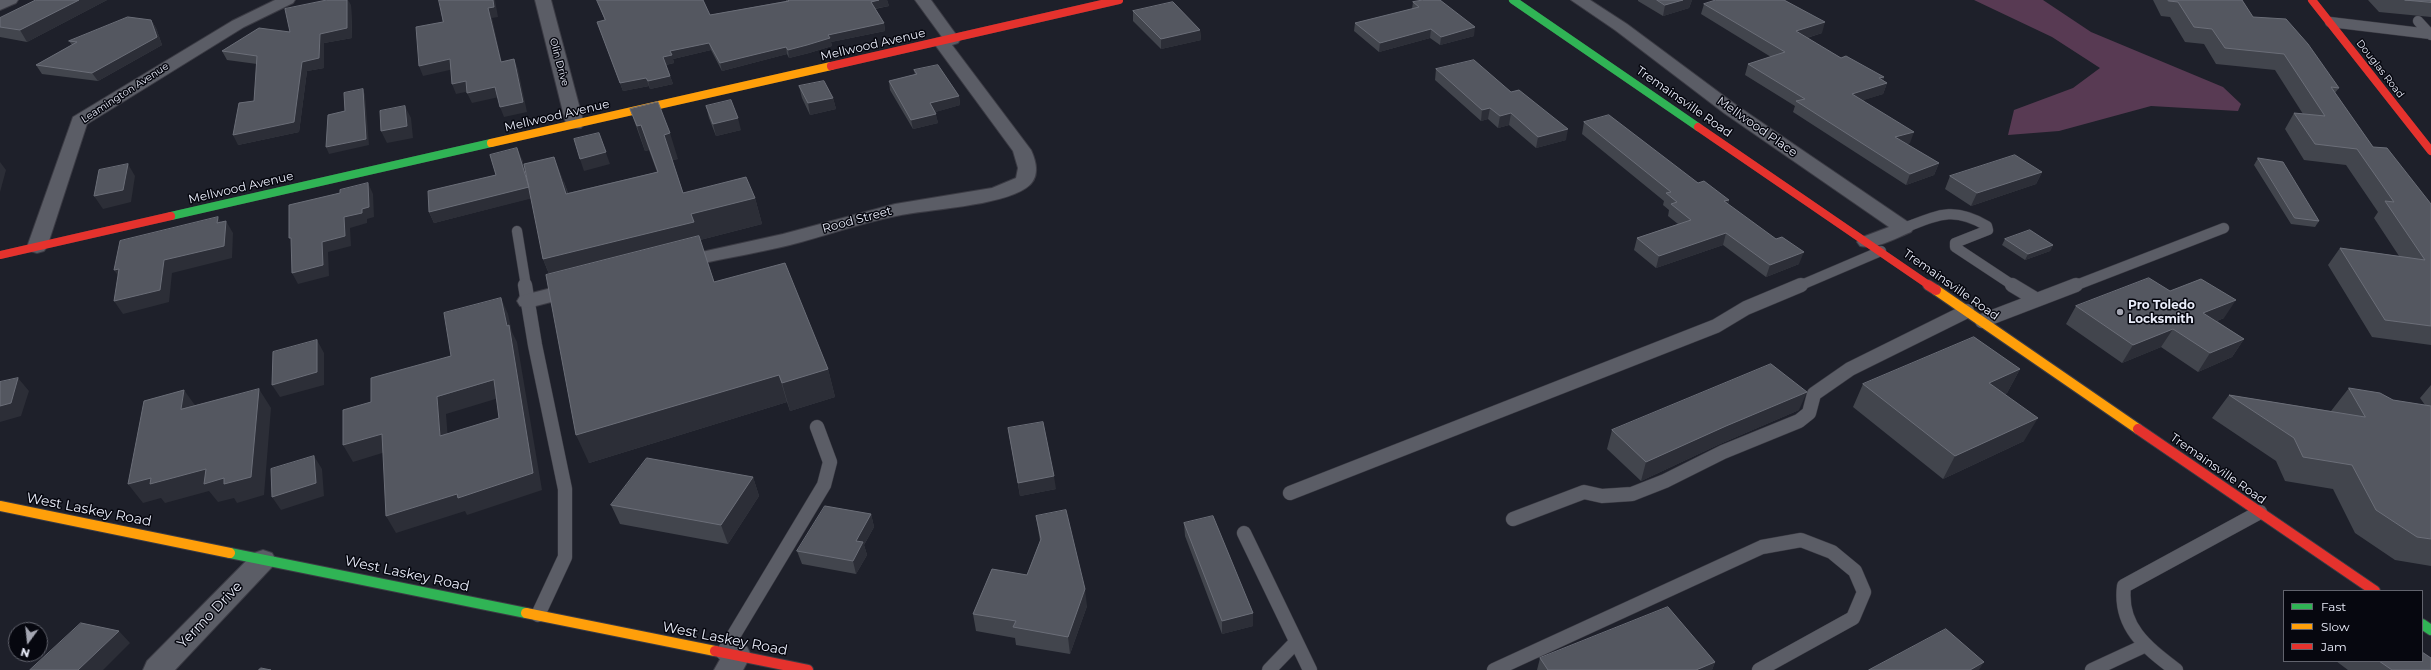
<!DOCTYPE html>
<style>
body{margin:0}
#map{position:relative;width:2431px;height:670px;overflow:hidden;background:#1e202a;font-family:Montserrat,sans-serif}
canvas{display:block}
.legend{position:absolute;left:2283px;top:590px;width:140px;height:72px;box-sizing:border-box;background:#06070f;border:1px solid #61636d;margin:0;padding:5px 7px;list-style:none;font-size:12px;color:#eaedfa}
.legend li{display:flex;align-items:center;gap:8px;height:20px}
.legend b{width:20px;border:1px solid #61636d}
.north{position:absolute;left:8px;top:622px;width:40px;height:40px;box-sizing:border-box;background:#06070f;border:1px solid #61636d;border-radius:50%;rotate:195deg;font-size:11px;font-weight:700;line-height:16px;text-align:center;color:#eaedfa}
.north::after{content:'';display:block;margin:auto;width:14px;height:18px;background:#a3a5b1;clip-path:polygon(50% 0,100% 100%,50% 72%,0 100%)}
</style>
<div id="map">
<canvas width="2431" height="670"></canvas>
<ul class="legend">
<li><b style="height:5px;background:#30b455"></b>Fast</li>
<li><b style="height:5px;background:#ff9f0a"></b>Slow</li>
<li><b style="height:5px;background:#e5322d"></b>Jam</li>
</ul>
<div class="north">N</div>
</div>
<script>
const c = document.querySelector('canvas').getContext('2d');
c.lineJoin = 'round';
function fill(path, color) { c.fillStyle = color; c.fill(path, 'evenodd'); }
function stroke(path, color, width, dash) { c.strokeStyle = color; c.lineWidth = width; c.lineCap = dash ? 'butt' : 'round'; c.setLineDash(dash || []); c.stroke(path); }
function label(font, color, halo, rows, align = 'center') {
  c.font = font + ' Montserrat,sans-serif'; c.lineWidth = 3; c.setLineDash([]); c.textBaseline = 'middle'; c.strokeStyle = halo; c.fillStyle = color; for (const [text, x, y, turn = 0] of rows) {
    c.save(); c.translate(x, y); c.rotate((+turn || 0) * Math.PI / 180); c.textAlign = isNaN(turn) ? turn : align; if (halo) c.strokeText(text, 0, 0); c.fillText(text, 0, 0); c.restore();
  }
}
fill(new Path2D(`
 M1974,0H2043L2091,32L2223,87L2241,104L2238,111L2151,106L2059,131L2008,135L2014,110L2073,88L2100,68L2052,37Z`), '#583a53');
const laneFar1 = new Path2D(`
 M2418,21L2431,35
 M2330,22L2430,34
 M1904,228C1938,215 1953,206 1987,226L1988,230L1955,243V247L2014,286
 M517,231L526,286
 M1799,286L1881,251
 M2074,286L2224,228`);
const lane = new Path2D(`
 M525,285L535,345L565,489V557L538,615
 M2012,285L2037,300
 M1982,321L2076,285
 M1290,493L1716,326L1746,308L1801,285
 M1513,519L1584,492L1602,496L1632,494L1665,481L1723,452L1799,421L1809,413L1814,394L1850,369L1967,311
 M1244,533L1310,670
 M723,653L824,485L830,462L817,427
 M1269,670L1296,642
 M1494,670L1762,547L1801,540L1832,552L1855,571L1864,592L1853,618L1759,670
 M2092,670L2144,646
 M2176,670C2146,647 2119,627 2124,586L2260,512`);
const street = new Path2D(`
 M0,0H18L16,3L0,10Z
 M275,0H295L293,3L244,27L87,124L47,247L44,251L37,253L30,251L27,247L73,117L232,21Z
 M535,0H551L584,124L581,128H569L566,124Z
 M915,0H931L960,40L958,43L952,45L1031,150C1037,163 1040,179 1026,188C1000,206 929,209 896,216C860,223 825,236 790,245C753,254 714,260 677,269L670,267L667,263L670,259L783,234L895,204L992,188L1016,178L1018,168L1013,151L933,42L935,39L942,37Z
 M1571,0H1590L1627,24L1736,105L1911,224L1914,228L1911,232C1896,238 1876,250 1860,246L1857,242L1860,238L1889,227L1724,113L1615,30Z
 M579,281L586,283L590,288L586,293L528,308L520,306L517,301L520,296Z
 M263,550L272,553L276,560L272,567L175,670H143L147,661L254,553Z
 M737,643L747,647L751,655L743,670H714L727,647Z`);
const fastFar1 = new Path2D(`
 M1513,0L1698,127
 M171,216L491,143`);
const fast = new Path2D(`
 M230,553L526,613
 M2422,624L2431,630`);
const slowFar1 = new Path2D(`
 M491,143L831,66`);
const slow = new Path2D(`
 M1936,290L2138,429
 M0,506L230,553
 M526,613L715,651`);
const jamFar1 = new Path2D(`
 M2312,0L2431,151
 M831,66L1119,0
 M1698,127L1930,286
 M0,255L171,216`);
const jam = new Path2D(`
 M1928,285L1936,290
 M2138,429L2375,591
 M715,651L808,670`);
stroke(laneFar1, '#3b3b44', 11);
stroke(lane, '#3b3b44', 15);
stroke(street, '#3b3b44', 2);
stroke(fastFar1, '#3b3b44', 8);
stroke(fast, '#3b3b44', 12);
stroke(slowFar1, '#3b3b44', 8);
stroke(slow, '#3b3b44', 12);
stroke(jamFar1, '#3b3b44', 8);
stroke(jam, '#3b3b44', 12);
stroke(laneFar1, '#5b5d66', 10);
stroke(lane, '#5b5d66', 14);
fill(street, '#5b5d66');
stroke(fastFar1, '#30b455', 8);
stroke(fast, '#30b455', 10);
stroke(slowFar1, '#ff9f0a', 8);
stroke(slow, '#ff9f0a', 10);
stroke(jamFar1, '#e5322d', 8);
stroke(jam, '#e5322d', 10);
fill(new Path2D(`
 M36,0H107L27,42L0,37V18Z
 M597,0H703L710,15L786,1V0H887L889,6L875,9L884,23L885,31L831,42L832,46L809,53L789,58L787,54L722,71L711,50L673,59L674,63L666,65L673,84L650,89L649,86L623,91L600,30L605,20Z
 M1638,0H1692L1689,8L1663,16L1638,1Z
 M2153,0H2242L2253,17L2339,88L2335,93L2373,147L2431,204V345L2372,337L2328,265L2340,248L2399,256L2374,218L2378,212L2346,165L2304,160L2285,129L2294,113L2303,114L2275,70L2216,64L2204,44L2185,42L2170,17L2161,16Z
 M2368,0H2431V17L2379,12Z
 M1413,2L1474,36L1440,45L1430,38L1379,52L1354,31L1355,23L1412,9Z
 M1704,4L1822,33L1807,38L1841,58L1884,77L1883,80L1887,83L1883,94L1863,100L1910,143L1906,144L1939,163L1934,175L1906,185L1793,112L1795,106L1745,75L1748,64L1771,57L1701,14Z
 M351,5L352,38L324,43V68L307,71L299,132L238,145L254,101L257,64L227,60L222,51L290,32Z
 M1133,11L1200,30L1201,40L1161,49L1133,21Z
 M151,20L156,28L162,45L98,81L42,74L36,65L72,45L69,41Z
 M1436,69L1566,140L1536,148L1509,125L1498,128L1488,119L1481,121L1435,80Z
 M914,70L959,96L960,105L935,112L938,123L913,129L890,90L889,81L915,75Z
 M799,86L833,98L836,109L810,115L802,98Z
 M706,106L741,130L716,136L709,118Z
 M630,109L678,159L672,160L683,193L755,198L762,224L700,240L714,282L828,369L835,397L790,411L787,402L589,463L549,274L543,259L531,198L434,223L429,212L496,175L522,159L526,174L564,182L568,193L657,172L649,150L645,151Z
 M1584,122L1729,200L1728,204L1799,264L1766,277L1723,245L1656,268L1634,250L1637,238L1678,224L1668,216L1669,210L1663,205L1664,201L1582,134Z
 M2258,158L2319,221L2315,227L2291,224L2254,165Z
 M2042,172L2036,184L1971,206L1945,189L1950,176Z
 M2005,239L2053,245L2050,251L2025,260L2002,245Z
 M2170,291L2224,318L2217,321L2244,339L2232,357L2198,372L2161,347L2122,363L2066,324L2076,306Z
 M2020,369L2007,393L2005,394L2024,441L1943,479L1853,407L1863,384Z
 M2431,385V566L2395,560L2355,533L2333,489L2285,481L2276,461L2212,418L2229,395L2331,411L2349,388L2393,400L2425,405L2420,398Z
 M1799,410L1720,444L1641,481L1607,449L1612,430Z
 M1008,428L1056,489L1020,496Z
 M753,477L759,496L728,544L620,524L611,505Z
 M871,514L874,527L864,545L867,555L856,574L802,564L797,551Z
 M1036,516L1087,606L1070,654L1016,645L1015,638L976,631L973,614L1027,575L1040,541Z
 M1184,523L1253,613V626L1222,634L1185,536Z
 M1540,658L1715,662L1712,670H1537Z
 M2336,661H2422L2431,670H2348Z`), '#42454d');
fill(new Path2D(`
 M79,0H107L27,42L20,30Z
 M347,0H348L351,5L352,38L324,43V68L307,71L299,132L238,145L233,135L302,62L320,34Z
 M493,0H495L498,17L492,18L504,72L501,62L488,8Z
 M879,0H887L889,6L872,9L871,2Z
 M1683,0H1692L1689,8L1663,16L1665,5Z
 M151,20L156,28L162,45L98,81L92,73Z
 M1825,22L1822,33L1793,42L1796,31Z
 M884,23L885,31L831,42L832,46L809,53L789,58L788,50L828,35Z
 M1475,27L1474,36L1440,45L1441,37Z
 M1431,29L1430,38L1379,52L1380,43Z
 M1200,30L1201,40L1161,49V39Z
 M709,43L711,50L673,59L674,63L665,65L663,57L670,51Z
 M786,47L787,54L722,71L720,63Z
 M450,59L454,69L423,76L419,66Z
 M514,59L518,69L527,112L504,117L500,107Z
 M670,76L673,84L650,89L648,81Z
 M1884,77L1881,85L1887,83L1883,94L1848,105L1852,94L1879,78Z
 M646,78L649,86L623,91L620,83Z
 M466,81L470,91L456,94L452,84Z
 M495,87L499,97L472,103L467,93Z
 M363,89L365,95L369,145L329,154L326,147Z
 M959,96L960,105L932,113L930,103Z
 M833,98L836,109L810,115L808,103Z
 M405,106L411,118L413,138L387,143L381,131Z
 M1490,108L1488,119L1481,121L1482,110Z
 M1511,113L1509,125L1498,128L1500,116Z
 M936,114L938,123L913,129L911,120Z
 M738,118L741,130L716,136L713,124Z
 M641,125L649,150L645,151L637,126Z
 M1568,129L1566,140L1536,148L1538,137Z
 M1914,132L1910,143L1890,148L1895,137Z
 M599,133L610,164L584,171L580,159Z
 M670,133L678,159L672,160L664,135Z
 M517,148L522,159L533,198L434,223L429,212L529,187Z
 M554,157L564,182L576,220L566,194Z
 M0,162L6,170L0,192Z
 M1939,163L1934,175L1906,185L1910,174Z
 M128,164L135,176L131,202L103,209L94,196Z
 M2042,172L2036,184L1971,206L1977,193Z
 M368,183L373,194L374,217L367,219V223L350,228L351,246L328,252L329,276L298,284L292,273L322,242L344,217L362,209Z
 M755,198L762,224L700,240L554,286L543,259L691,214Z
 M1729,200L1725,211L1724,201Z
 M218,217L225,229L226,221L233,233L232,258L172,273L169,302L123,314L114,301L164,260L217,223Z
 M1726,233L1723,245L1656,268L1659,256Z
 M2053,245L2050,251L2025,260L2028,254Z
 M1804,252L1799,264L1766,277L1770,265Z
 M119,269L123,283L114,270Z
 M501,298L508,314L512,332L517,342L542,490L467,515L465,511L396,533L386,516L457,494L533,473L507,326Z
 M2236,300L2224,318L2192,331L2203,313Z
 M2173,329L2161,347L2122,363L2133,345Z
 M2244,339L2232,357L2198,372L2210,353Z
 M317,340L324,353V385L280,397L272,385Z
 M828,369L835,397L790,411L782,383Z
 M2020,369L2007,393L1977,406L1989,383Z
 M779,375L787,402L589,463L576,435Z
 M18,378L29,391L21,416L0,422V406Z
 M494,380L502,397L446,414L449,453L440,436L437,397Z
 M259,389L271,408L264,495L237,503L234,498L218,502L209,491L165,503L161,498L143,503L128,484L151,478L206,469Z
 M184,390L197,408L181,409Z
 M1807,392L1799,410L1720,444L1641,481L1646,462L1726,426Z
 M2038,418L2024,441L1943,479L1955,456Z
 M382,434L392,450L353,462L343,445Z
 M314,456L322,469L324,496L281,510L272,497Z
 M1054,476L1056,489L1020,496L1018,483Z
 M753,477L759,496L728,544L721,525Z
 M871,514L874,527L864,545L867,555L856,574L853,561L856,541Z
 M1085,589L1087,606L1070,654L1068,637Z
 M1253,613V626L1222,634V621Z
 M119,631L130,643L103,670H78Z
 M1715,662L1712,670H1696Z
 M1984,662L1979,670H1970Z`), '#2c2e37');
const building = new Path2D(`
 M36,0H79L20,30L0,27V18Z
 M327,0H347V28L320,34L319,58L302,62L294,122L233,135L239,103L254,101L257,56L222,51L259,28L290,32L285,9Z
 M439,0H493L494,7L488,8L501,62L514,59L523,102L500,107L495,87L467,93L466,81L452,84L450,59L419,66L416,27L443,22Z
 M597,0H703L710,15L789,1L788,0H879L871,2L884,23L828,35L830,38L807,45L788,50L786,47L720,63L709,43L670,51L672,55L663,57L670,76L648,81L646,78L620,83L597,22L605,20Z
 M1423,0H1440L1475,27L1441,37L1431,29L1380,43L1355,23L1419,7L1413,2Z
 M1657,0H1683L1665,5Z
 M1716,0H1784L1825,22L1796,31L1841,58L1846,56L1884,77L1879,78L1887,83L1852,94L1914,132L1895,137L1939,163L1910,174L1796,101L1805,99L1748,64L1785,52L1704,4Z
 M2168,0H2242L2253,17L2286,19L2308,44L2339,88L2331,87L2373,147L2387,148L2431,204V326L2385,320L2340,248L2425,260L2385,201L2394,202L2357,149L2315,144L2294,113L2325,116L2284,54L2225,48L2212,29L2194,27L2178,2L2169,1Z
 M2405,0H2431V2Z
 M1173,2L1200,30L1161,39L1133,11Z
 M128,17L151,20L157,37L92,73L36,65L77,42L69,41Z
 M1474,60L1511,92L1519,90L1568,129L1538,137L1511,113L1500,116L1490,108L1482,110L1436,69Z
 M938,65L959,96L930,103L936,114L911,120L889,81L917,74L914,70Z
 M824,81L833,98L808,103L799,86Z
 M363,89L366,139L326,147L328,115L345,111L344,93Z
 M731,100L738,118L713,124L706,106Z
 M658,102L670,133L664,135L683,193L746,177L755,198L691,214L694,222L543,259L524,164L554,157L566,194L658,172L641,125L637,126L630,109Z
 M405,106L407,126L381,131L380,111Z
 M1609,115L1698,183L1704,181L1729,200L1724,201L1776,239L1782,237L1804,252L1770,265L1726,233L1659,256L1637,238L1691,220L1671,204L1677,202L1666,193L1671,192L1584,122Z
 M599,133L606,152L580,159L574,139Z
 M517,148L529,187L429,212L428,191L496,175L490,155Z
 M2015,155L2042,172L1977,193L1950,176Z
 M2258,158L2283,162L2319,221L2295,218Z
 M128,164L123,190L94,196L99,170Z
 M368,183L369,207L362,209V213L344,217L345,236L322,242L323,265L292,273L291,238H289V205L340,193V190Z
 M218,217L217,223L226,221L224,246L164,260L160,290L114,301L119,269L114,270L120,241Z
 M2030,230L2053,245L2028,254L2005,239Z
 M699,236L714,282L785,263L828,369L782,383L779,375L576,435L546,275Z
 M2149,278L2170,291L2201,279L2236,300L2203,313L2244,339L2210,353L2173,329L2133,345L2076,306Z
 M501,298L507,326L509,325L533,473L458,498L457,494L386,516L382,434L343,445V410L371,402V378L451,356L444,313ZM494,380L499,418L440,436L437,397Z
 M1974,337L2020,369L1989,383L2038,418L1955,456L1863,384Z
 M317,340V372L272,385L273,352Z
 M1771,364L1807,392L1726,426L1646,462L1612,430Z
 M18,378L11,403L0,406V382Z
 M2349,388L2380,393L2393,400L2431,406V539L2417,537L2376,510L2352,465L2303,457L2294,438L2229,395L2365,417Z
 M259,389L251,477L224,484V478L204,484L206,469L150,484L151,478L128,484L144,401L184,390L181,409Z
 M1043,422L1054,476L1018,483L1008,428Z
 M314,456L316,483L272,497L271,469Z
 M647,458L753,477L721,525L611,505Z
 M825,506L871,514L856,541L863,542L853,561L797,551Z
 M1066,510L1085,589L1068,637L1013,627L1016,621L973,614L992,569L1027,575L1041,539L1036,516Z
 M1213,516L1253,613L1222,621L1184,523Z
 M1668,607L1715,662L1696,670H1548L1540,658Z
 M81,623L119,631L78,670H30Z
 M1946,629L1984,662L1970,670H1869Z
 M2422,652L2431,658V670H2392L2379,661H2422Z
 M261,668L271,670H259Z`);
fill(building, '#545760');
stroke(building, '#6b6e78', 1);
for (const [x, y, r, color] of [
 [2120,312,4,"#a3a5b1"]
]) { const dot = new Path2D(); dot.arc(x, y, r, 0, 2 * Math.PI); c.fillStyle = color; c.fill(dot); stroke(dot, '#06070f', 1.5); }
label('10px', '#eaedfa', '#06070f', [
 ["Olin Drive",559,62,75],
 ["Douglas Road",2380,69,52],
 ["Leamington Avenue",125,93,-33]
]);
label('12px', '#eaedfa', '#06070f', [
 ["Mellwood Avenue",873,45,-13],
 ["Tremainsville Road",1684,102,35],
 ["Mellwood Avenue",557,116,-13],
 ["Mellwood Place",1757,127,35],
 ["Mellwood Avenue",241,188,-13],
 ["Rood Street",857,220,-15],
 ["Tremainsville Road",1951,285,35],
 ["Tremainsville Road",2218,469,35]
]);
label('bold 12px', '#eaedfa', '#06070f', [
 ["Pro Toledo",2128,305],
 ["Locksmith",2128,319]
], 'left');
label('14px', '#eaedfa', '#06070f', [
 ["West Laskey Road",89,510,11],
 ["West Laskey Road",407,574,12],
 ["Yermo Drive",210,615,-46],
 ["West Laskey Road",725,639,11]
]);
</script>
